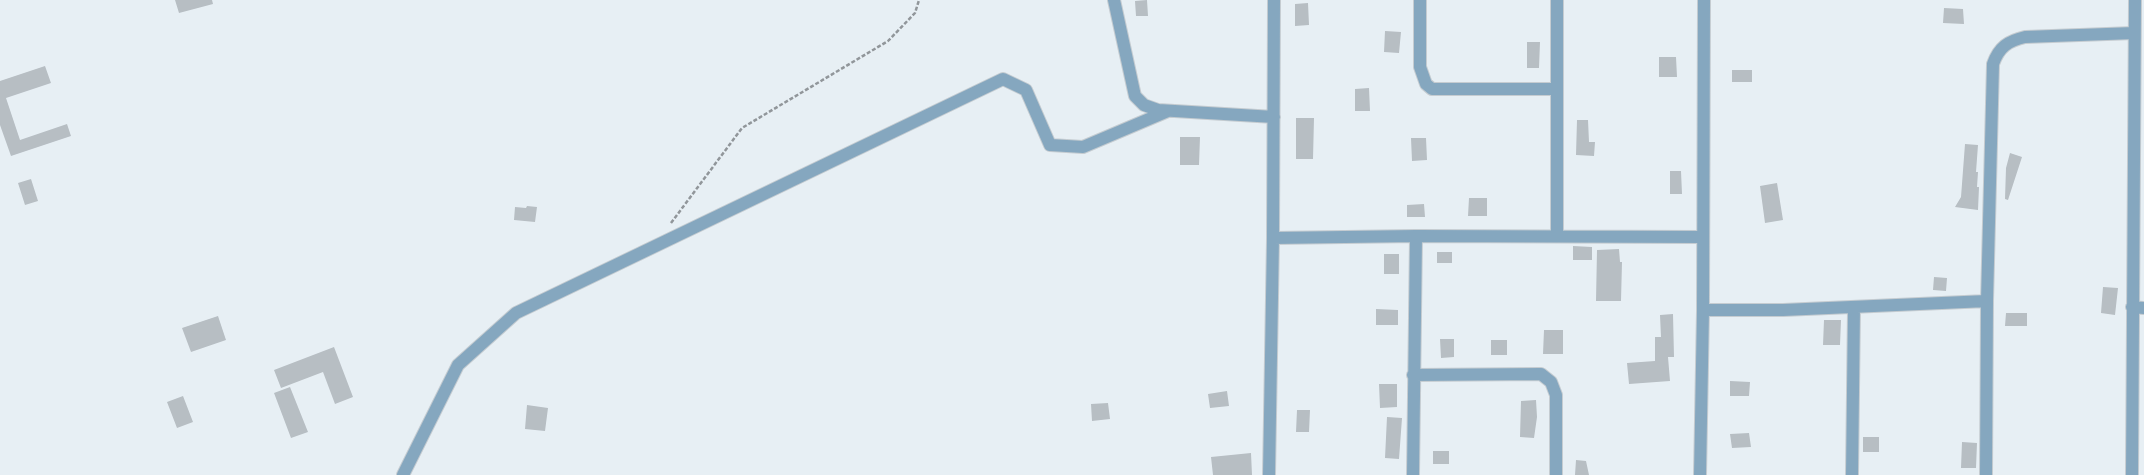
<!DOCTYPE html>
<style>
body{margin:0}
canvas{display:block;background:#e7eff4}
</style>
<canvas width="2144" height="475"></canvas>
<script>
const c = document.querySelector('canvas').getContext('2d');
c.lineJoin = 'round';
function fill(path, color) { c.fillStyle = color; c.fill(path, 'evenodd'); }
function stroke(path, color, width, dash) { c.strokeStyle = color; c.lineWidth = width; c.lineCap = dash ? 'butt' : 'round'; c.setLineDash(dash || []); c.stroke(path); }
fill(new Path2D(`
 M175,0H212L213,4L179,13Z
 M1147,0L1148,16H1136L1135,1Z
 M1308,3L1309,25L1295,26V4Z
 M1944,8L1963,9L1964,24L1943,23Z
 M1385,31L1401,32L1399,53L1384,52Z
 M1527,42H1540L1539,68H1527Z
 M1659,57H1676L1677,77H1659Z
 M45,66L51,83L6,98L20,140L67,124L71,136L11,156L0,125V81Z
 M1732,70H1752V82H1732Z
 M1369,88L1370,111H1355V89Z
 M1296,118H1314L1313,159H1296Z
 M1577,120H1588L1589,142H1595L1594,156L1576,155Z
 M1180,137H1200L1199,165H1180Z
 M1411,138H1426L1427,160L1412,161Z
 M1965,144L1978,145L1976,172H1978L1977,187H1979L1978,210L1955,207L1961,197Z
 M2010,153L2022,157L2008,200L2005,199L2006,168Z
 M1670,171H1681L1682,194H1670Z
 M31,179L38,201L25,205L18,183Z
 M1777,183L1783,220L1765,223L1760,186Z
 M1469,198H1487V216H1468Z
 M1424,204L1425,217H1407V205Z
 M527,206L537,207L535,222L514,220L515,207L526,208Z
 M1573,246L1592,247V260H1573Z
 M1619,249L1620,262H1622L1621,301H1596L1597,250Z
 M1437,252H1452V263H1437Z
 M1384,254H1399V274H1384Z
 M1934,277L1947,278L1946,291L1933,290Z
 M2103,287L2118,288L2115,315L2101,313Z
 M1376,309L1398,310V325H1376Z
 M2006,313H2027V326H2005Z
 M1673,314L1674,357H1668L1670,381L1629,384L1627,363L1655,361V337H1661L1660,315Z
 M218,316L226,340L191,352L182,328Z
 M1824,320H1841L1840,345H1823Z
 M1544,330H1563V354H1543Z
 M1440,339H1454V357L1441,358Z
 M1491,340H1507V355H1491Z
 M334,347L353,397L335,404L323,372L281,388L274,370Z
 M1730,381L1750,382L1749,396H1730Z
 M1379,384H1397V407L1380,408Z
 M290,387L308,432L291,438L274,393Z
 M1227,391L1229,406L1210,408L1208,394Z
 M183,396L193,422L177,428L167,402Z
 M1536,400L1537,417L1534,438L1520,437L1521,401Z
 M1108,403L1110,419L1092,421L1091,404Z
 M527,405L548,408L545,431L525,429Z
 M1297,410H1310L1309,432H1296Z
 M1387,417L1402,418L1399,459L1385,458Z
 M1749,433L1751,447L1732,448L1730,434Z
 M1863,437H1879V452H1863Z
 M1962,442L1977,443L1976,468H1961Z
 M1433,451H1449V464H1433Z
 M1251,453L1252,475H1213L1211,457Z
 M1576,460L1586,461L1589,475H1575Z`), '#b7bec3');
const minor = new Path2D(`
 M1114,0L1135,96L1144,105L1158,110L1274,117
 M1420,0V67L1426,84L1432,89H1557
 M1557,0V236
 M1273,238L1416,236L1703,237
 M2132,307L2144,308
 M1703,310H1783L1987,301
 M1413,375L1541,374L1551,382L1556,395V475
 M403,475L458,365L516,313L1003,79L1026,90L1050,145L1083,147L1168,111
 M1269,475L1273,238L1274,0
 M1413,475L1416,236
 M1700,475L1703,310L1704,0
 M1852,475L1854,307
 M1986,475L1987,301L1993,64C1999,47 2008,41 2025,37L2134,33
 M2132,475L2135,0`);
stroke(minor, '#c5ccd1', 14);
stroke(new Path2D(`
 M671,223L742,128L888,41L915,13L919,0`), '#91969a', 2.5, [4, 2]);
stroke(minor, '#85a7bf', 12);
</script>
